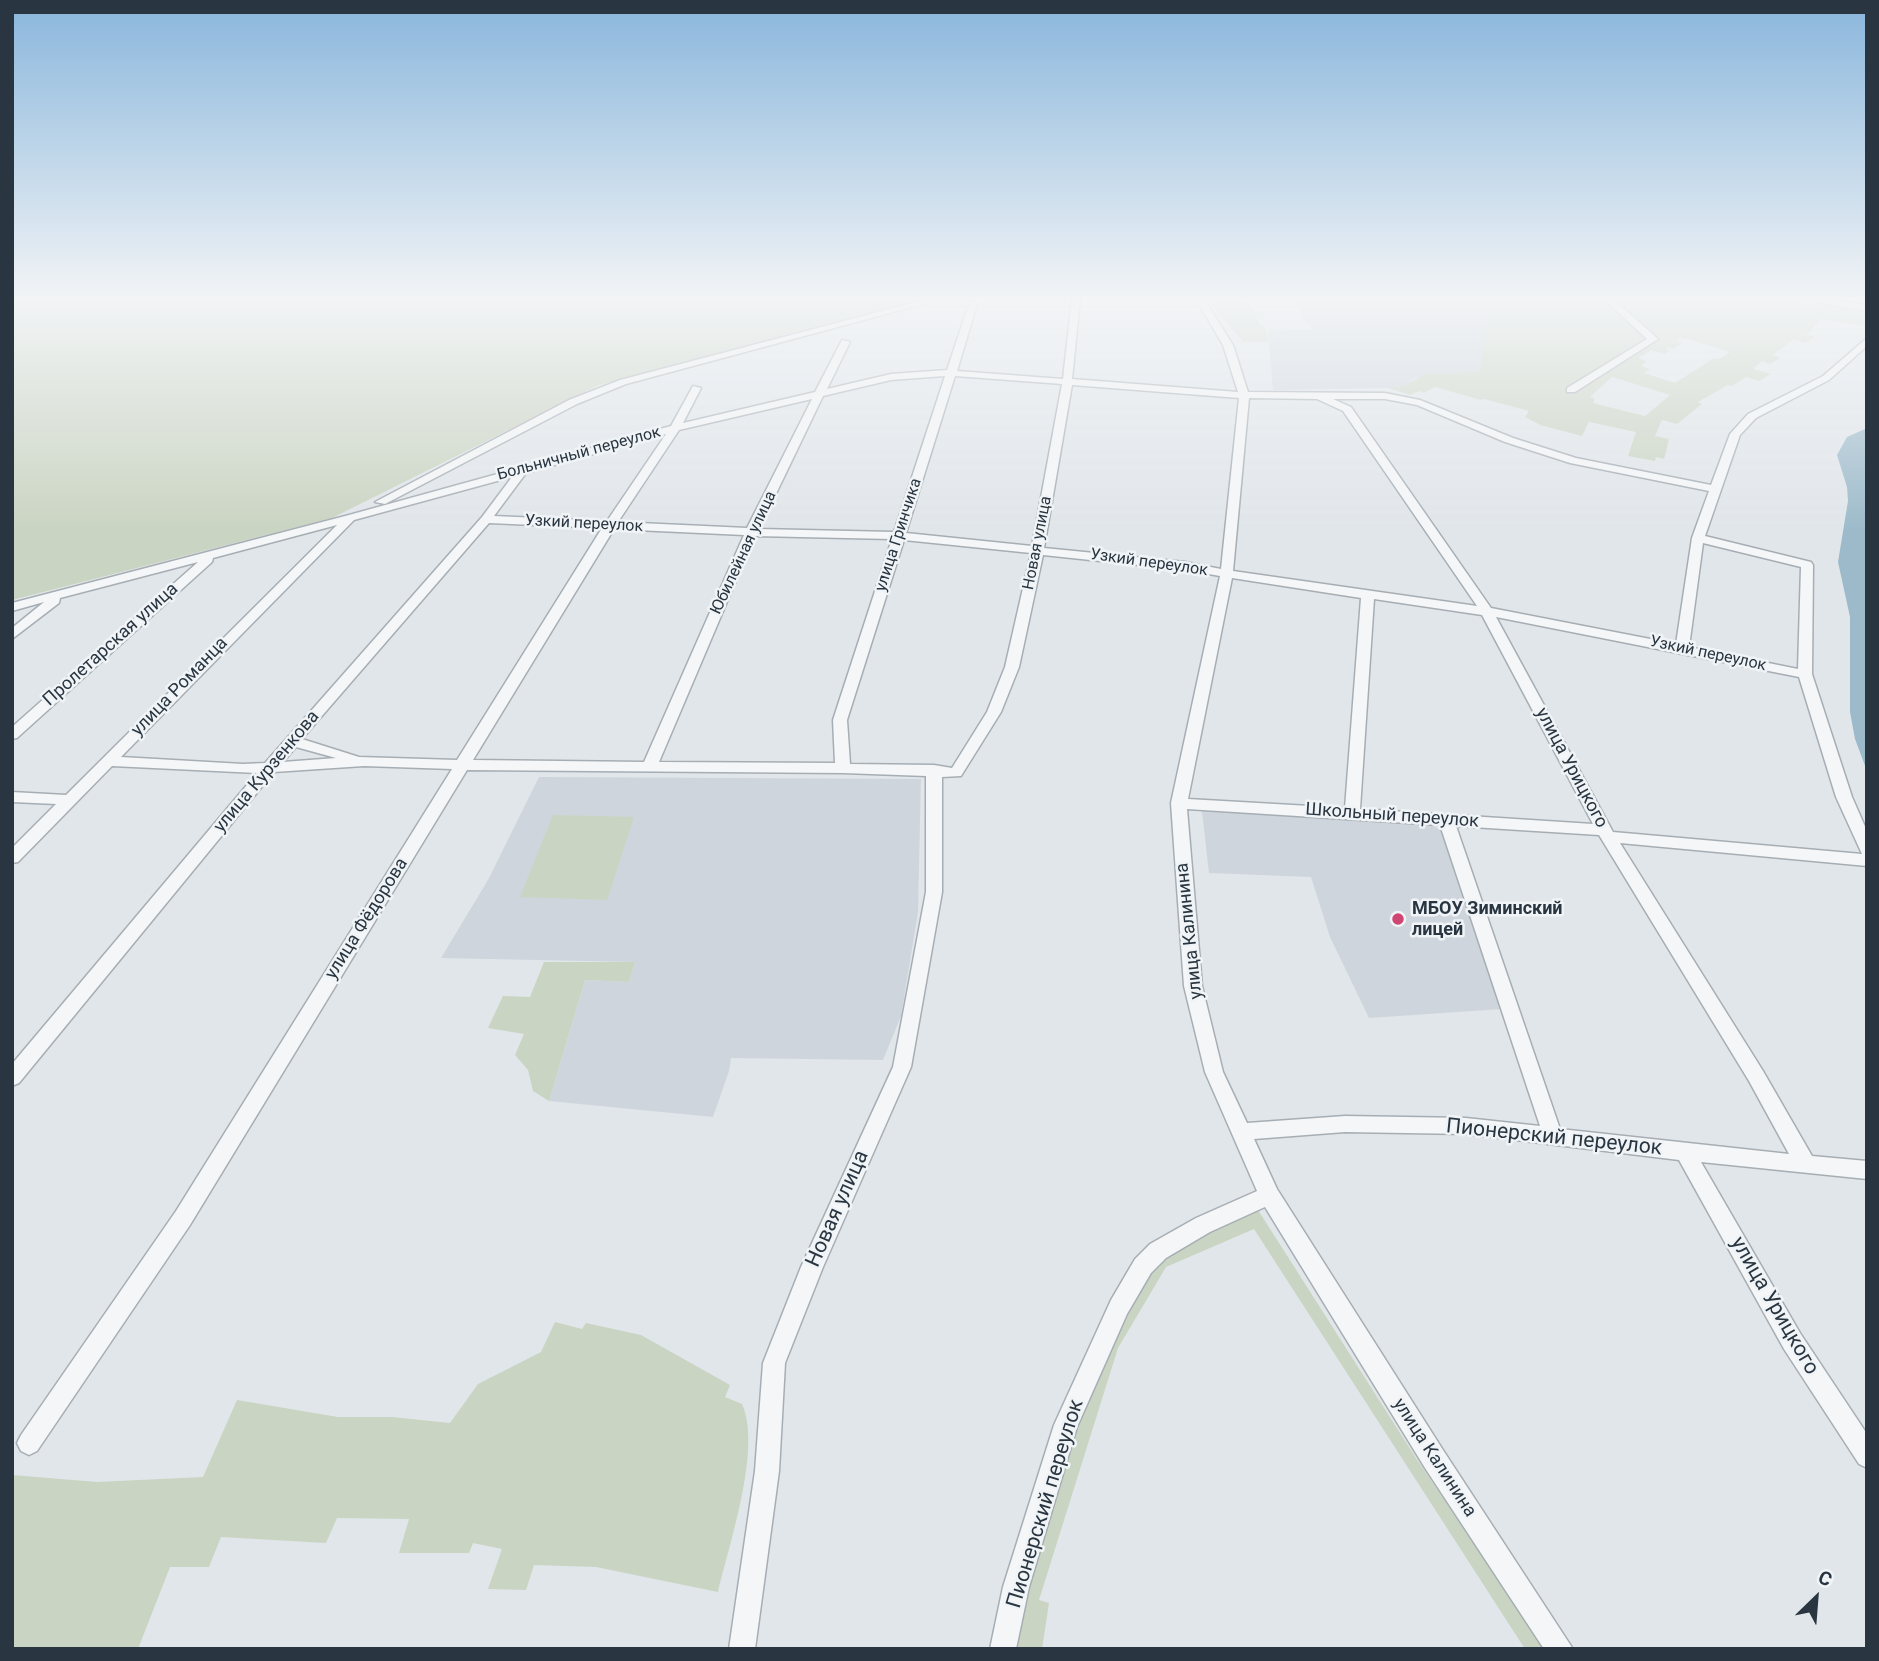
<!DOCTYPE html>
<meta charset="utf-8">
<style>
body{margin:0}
#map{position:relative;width:1879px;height:1661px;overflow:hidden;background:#e1e6ea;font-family:Roboto,sans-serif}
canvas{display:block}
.frame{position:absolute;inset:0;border:14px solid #293641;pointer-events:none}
.north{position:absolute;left:1781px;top:1563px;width:70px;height:70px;-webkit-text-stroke:5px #f0f4f7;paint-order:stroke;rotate:25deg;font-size:19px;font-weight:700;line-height:28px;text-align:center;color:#293641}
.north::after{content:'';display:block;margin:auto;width:24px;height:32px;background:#293641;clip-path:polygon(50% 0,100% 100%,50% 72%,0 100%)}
</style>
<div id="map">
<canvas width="1879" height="1661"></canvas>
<div class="frame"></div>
<div class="north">С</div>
</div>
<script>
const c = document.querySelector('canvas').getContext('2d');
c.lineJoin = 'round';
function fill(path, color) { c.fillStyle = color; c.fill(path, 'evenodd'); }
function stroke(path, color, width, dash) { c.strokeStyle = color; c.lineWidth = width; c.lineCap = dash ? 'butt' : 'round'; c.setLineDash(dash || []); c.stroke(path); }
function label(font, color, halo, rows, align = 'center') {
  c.font = font + ' Roboto,sans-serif'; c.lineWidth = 5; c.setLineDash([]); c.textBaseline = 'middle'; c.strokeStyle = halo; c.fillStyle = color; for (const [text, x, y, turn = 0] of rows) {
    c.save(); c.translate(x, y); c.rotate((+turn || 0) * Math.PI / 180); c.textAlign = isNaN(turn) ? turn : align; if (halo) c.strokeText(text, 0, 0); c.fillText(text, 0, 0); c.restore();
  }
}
fill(new Path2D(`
 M1299,299H1489L1482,373L1415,378L1403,386L1388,388L1273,390L1268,331L1312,329L1303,319L1295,301Z
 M539,777L921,779L918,912L901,1016L883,1060L731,1058L729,1071L713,1117L549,1101L585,980L629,982L635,962L441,958L488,880Z
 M1202,811L1428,823L1444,832L1502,1009L1369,1018L1330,937L1311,877L1209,873Z`), '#cfd5dc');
fill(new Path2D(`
 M12,299H922L599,385L332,518L12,600Z
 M1207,299H1245L1242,300L1249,303L1259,316L1255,317L1260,325L1264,326L1269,342H1243Z
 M1489,299H1788L1858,310L1867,313V326L1821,319L1807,334L1815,337L1806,343L1794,339L1773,355L1780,358L1770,364L1762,361L1753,369L1771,374L1759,381L1746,377L1732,386L1728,385L1698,402L1702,404L1677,424L1662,420L1655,436L1669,439L1664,459L1656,457L1655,461L1628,456L1636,432L1589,422L1582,436L1540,425L1525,417L1529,411L1484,399L1481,400L1435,387L1424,393L1419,391L1410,395L1388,388L1403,386L1425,374L1481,372L1478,368L1481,366ZM1681,337L1730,352L1720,359L1714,358L1675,383L1644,373L1650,369L1641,366L1647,361L1638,358L1652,350L1665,354L1670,351L1666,350L1668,347L1674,349L1682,343L1676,341ZM1612,377L1670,395L1645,416L1593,403L1595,399L1590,397Z
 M553,815L634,817L607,900L520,897Z
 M544,962H635L629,982L585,980L549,1101L533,1091L528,1070L515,1055L524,1034L488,1028L503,996L530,997Z
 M1258,1210L1416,1458L1545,1649H1525L1254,1229L1166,1267L1118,1348L1039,1600L1049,1603L1042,1649H1017C1038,1535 1074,1420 1127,1317C1137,1298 1147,1272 1164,1259C1190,1237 1228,1225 1258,1210Z
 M555,1322L582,1329L586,1323L641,1335L730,1385L725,1397L742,1404C762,1448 729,1545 718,1592L596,1567L534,1565L526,1590L488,1589L502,1549L473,1543L469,1553H399L409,1519L337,1518L326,1543L221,1537L209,1567H170L138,1649H12V1475L97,1482L203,1477L237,1400L338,1417H392L450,1423L478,1384L541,1352Z`), '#cad4c2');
fill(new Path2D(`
 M1867,428V771L1855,739L1850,712V617L1838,562L1848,501L1847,487L1837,455L1847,437Z`), '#9cbaca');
const minor = new Path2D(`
 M928,299H942L626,384L577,404L385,504L375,502L569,400L620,380Z
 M1072,299H1080L1072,379L1238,392L1223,345L1196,299H1204L1233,345L1248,392L1385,393L1420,400L1513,438L1576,458L1711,485L1730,434L1748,414L1823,376L1867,338V346L1829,380L1756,418L1740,435L1705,536L1811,562L1813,565L1812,674L1852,797L1867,831V866L1620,843L1763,1071L1812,1156L1867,1161V1179L1701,1162L1800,1333L1867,1434V1468L1859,1464L1784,1349L1679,1160L1466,1134L1345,1132L1254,1139L1277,1189L1443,1450L1573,1649H1544L1425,1468L1265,1207L1210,1232L1166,1258L1151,1273L1127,1314L1077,1427L1029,1587L1016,1649H990L1003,1587L1054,1425L1111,1300L1135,1259L1150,1244L1196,1218L1257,1191L1205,1072L1184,986L1171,803L1220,576L1185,570L1043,555L1019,667L1001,712L961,776L942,777V892L911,1067L823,1267L785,1363L779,1471L755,1649H729L755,1471L763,1363L801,1267L893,1067L926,892V776L843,773L467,770L190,1225L37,1451L29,1455L21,1451L17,1443L21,1435L176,1211L452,769L364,766L274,772L19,1083L12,1086V1064L257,773L112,766L18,862L12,863V848L56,804L12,802V792L66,795L337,525L213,558L212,562L17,738L12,739V727L198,562L60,598L59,603L12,639V628L44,602L12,611V603L349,515L671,426L693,386L701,388L683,423L815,392L842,340L850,342L827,389L891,374L947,370L969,304L973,301L977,304L957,371L1063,379ZM945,376L894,532L759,529L823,396L891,380ZM955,376L1062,384L1032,546L906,533ZM1072,385L1239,398L1221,569L1185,562L1044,548ZM1249,398L1317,399L1343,411L1477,606L1233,571ZM812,399L747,528L618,522L679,430ZM1333,399H1385L1417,405L1505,442L1570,463L1709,491L1692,538L1676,644L1491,608L1351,407ZM666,434L607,521L494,516L526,473ZM512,477L482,517L265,763L243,764L121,757L354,520ZM489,523L602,528L457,760L359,757L302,739ZM614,529L744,535L644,762L473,760ZM755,536L892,539L833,720L835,763L659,762ZM904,540L1031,553L1005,667L987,712L952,768L934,765L850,764L847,720ZM1703,543L1801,567L1798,669L1689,647ZM1232,578L1361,598L1345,808L1188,799ZM1374,599L1482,615L1593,824L1360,809ZM1496,617L1799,677L1836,797L1862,854L1613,832ZM296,747L336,758L283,762ZM1187,809L1440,825L1540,1126L1466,1118L1345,1116L1247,1123L1223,1072L1202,986ZM1456,826L1599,835L1749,1081L1789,1154L1560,1129Z
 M1604,299H1613L1658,339L1575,392H1567V388L1647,339Z
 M1804,299H1825L1867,305V311Z`);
stroke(minor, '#a6aeb4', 3);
fill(minor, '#f4f6f8');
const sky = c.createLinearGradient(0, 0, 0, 532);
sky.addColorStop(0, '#89b6dc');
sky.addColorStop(0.56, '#f2f4f6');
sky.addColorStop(1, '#f2f4f600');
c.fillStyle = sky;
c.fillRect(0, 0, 1879, 532);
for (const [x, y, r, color] of [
 [1398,919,7,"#cf4673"]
]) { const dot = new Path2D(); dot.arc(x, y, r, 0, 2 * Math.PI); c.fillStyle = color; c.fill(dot); stroke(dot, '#f0f4f7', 2.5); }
label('16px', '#293641', '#f0f4f7', [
 ["Больничный переулок",579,454,-15],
 ["Узкий переулок",584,524,3],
 ["улица Гринчика",899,535,-72],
 ["Новая улица",1038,543,-79],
 ["Юбилейная улица",744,553,-65],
 ["Узкий переулок",1149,563,8],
 ["Узкий переулок",1708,654,12]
]);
label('18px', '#293641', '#f0f4f7', [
 ["Пролетарская улица",111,645,-42],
 ["улица Романца",180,687,-46],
 ["улица Урицкого",1571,768,62],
 ["улица Курзенкова",267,772,-50],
 ["Школьный переулок",1392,816,4],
 ["улица Фёдорова",367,919,-58],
 ["улица Калинина",1190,931,-96],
 ["улица Калинина",1434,1458,57]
]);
label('bold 18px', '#293641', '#f0f4f7', [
 ["МБОУ Зиминский",1412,909],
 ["лицей",1412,930]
], 'left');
label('21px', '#293641', '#f0f4f7', [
 ["Пионерский переулок",1554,1138,6],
 ["Новая улица",838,1209,-66],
 ["улица Урицкого",1774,1306,60],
 ["Пионерский переулок",1046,1504,-73]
]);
</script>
